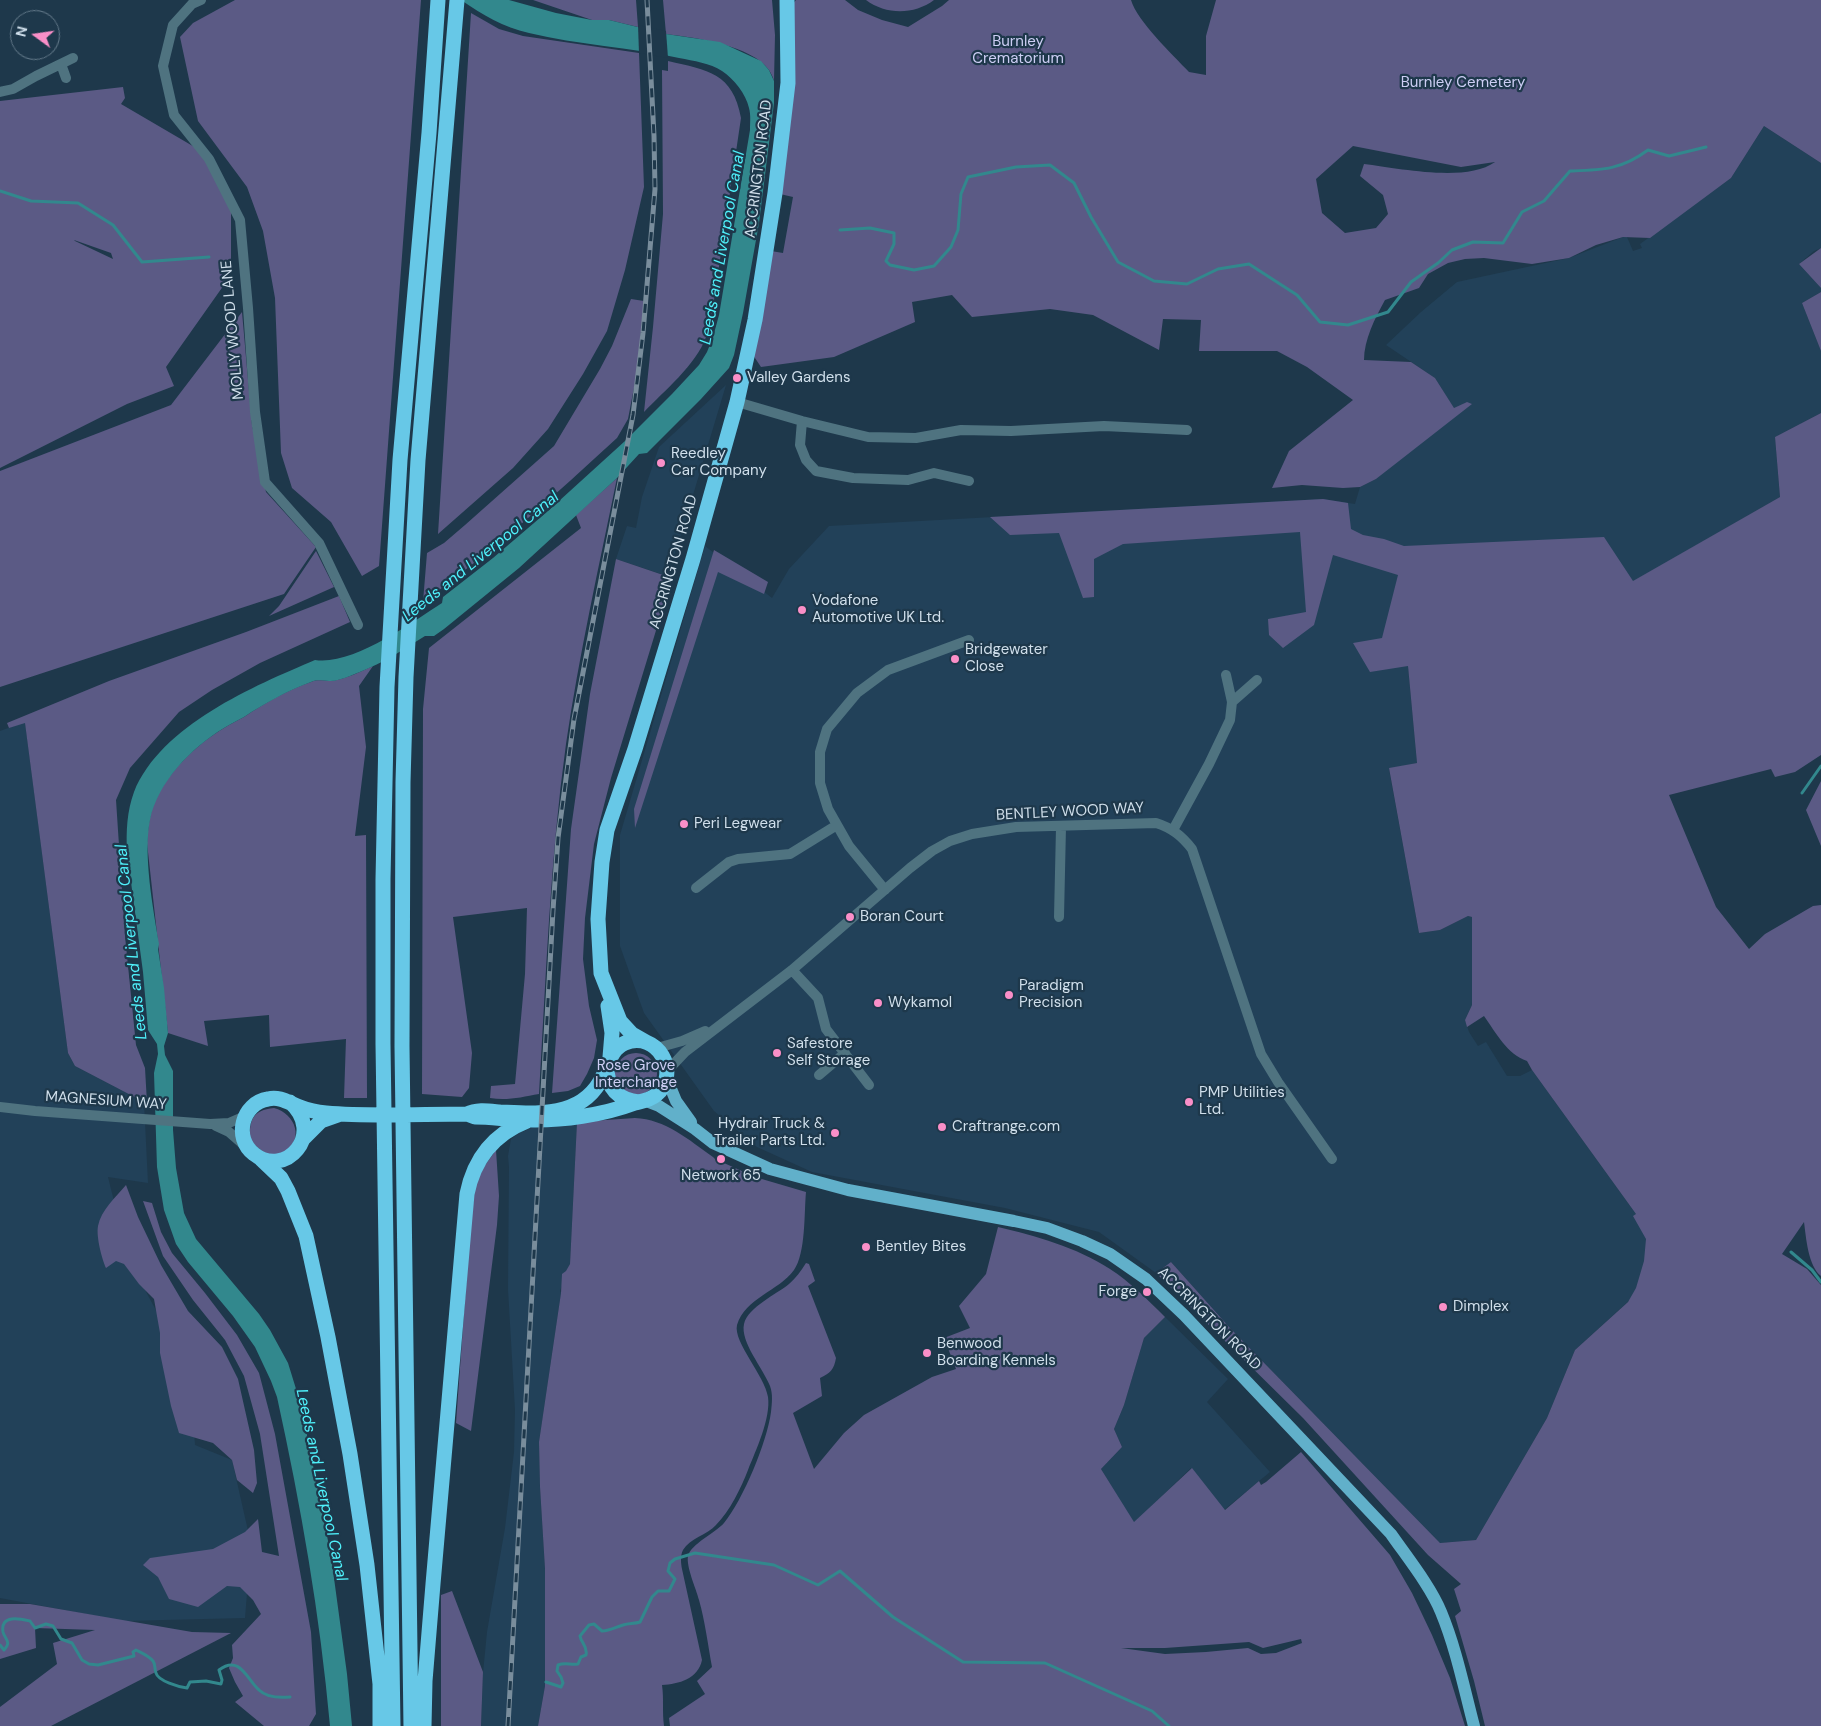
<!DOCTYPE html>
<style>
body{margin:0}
#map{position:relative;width:1821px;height:1726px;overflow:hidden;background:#1e384b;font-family:"DM Sans",sans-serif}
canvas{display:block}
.north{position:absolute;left:10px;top:10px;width:50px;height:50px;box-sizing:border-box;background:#1e384b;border:1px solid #657b8b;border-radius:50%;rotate:284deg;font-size:14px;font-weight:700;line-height:20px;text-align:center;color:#d0dfeb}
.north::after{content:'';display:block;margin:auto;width:18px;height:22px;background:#fa8fc8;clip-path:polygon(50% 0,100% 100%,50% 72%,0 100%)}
</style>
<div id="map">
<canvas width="1821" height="1726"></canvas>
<div class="north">N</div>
</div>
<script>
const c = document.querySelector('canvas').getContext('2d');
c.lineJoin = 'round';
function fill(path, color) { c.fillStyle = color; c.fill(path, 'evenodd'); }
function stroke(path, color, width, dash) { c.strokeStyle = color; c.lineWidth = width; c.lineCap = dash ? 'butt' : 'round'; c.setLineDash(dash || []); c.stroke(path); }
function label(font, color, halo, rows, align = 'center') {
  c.font = font + ' "DM Sans",sans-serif'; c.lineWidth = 4.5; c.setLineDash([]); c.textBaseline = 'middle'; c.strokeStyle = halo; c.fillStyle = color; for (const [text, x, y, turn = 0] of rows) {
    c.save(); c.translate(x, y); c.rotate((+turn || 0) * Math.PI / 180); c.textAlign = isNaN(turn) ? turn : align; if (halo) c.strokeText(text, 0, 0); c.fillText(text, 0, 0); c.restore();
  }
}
fill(new Path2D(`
 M1764,126L1821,163V248L1814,251L1799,264L1821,288V292L1802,303L1821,351V413L1775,437L1780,497L1633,582L1408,666L1417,763L1389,769L1419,933L1440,930L1468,916L1472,917V1005L1465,1020L1469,1032L1478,1046L1486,1042L1507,1076H1520L1532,1070L1636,1214L1665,1268L1575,1350L1547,1418L1476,1540L1440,1543L1230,1328L1171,1262L1156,1273L1099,1232L1005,1208L812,1172L757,1147L714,1111L644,1013L620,946V835L705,546L772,598L789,569L829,526L1323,499L1355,504L1360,487L1376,479L1467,402L1454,409L1435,378L1386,345L1421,312L1457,282L1569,258L1623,237H1627L1633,251L1642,248L1640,244L1731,178Z
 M726,385L681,535L667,576L616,559L627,526L636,528L642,497L659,447Z
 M25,722L68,1053L75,1066L144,1102L148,1183L108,1177L128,1258L190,1374L195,1445L232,1460L251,1544L245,1618L123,1621L0,1598V731Z
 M577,1122L570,1264L560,1291L561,1293L539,1442L540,1487L545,1569V1686L538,1726H481L483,1673L487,1632L505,1528L514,1452L515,1410L508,1289L509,1167L508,1156L511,1139L519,1133L536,1126Z
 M1165,1317L1228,1379L1207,1402L1270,1472L1224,1510L1191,1468L1134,1523L1101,1469L1122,1447L1114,1429L1124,1405L1144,1338Z`), '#224159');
fill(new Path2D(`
 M235,0H421L379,566L362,576L331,522L292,488L281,453L275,298L263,231L247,187L198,121L180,37L193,23Z
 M533,0H636L638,27L609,20H592Z
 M663,0H772L775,35L774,81C773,77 771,73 769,70C753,46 693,37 666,34Z
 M796,0H845L858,10L882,20L908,27L942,6L949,0H1131C1137,21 1173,55 1189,72L1206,75V36L1216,0H1821V163L1764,126L1731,178L1650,238L1623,237L1596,245L1569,258L1532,264L1484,258L1465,259L1448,263L1428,274L1419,288L1385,300C1375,318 1364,340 1364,360L1411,362L1435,378L1454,408L1467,402L1472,404L1376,479L1360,487L1343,488L1302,485L1272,488L1289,451L1353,400L1307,367L1277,351H1199L1201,320L1163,319L1159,350L1093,315L1050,309L972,317L952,295L912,302L915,322L834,357L761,367L753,355L771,251L783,253L793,197L780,194L792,5ZM1353,146L1461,167L1495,162C1466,183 1398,168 1364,164L1360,176L1383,195L1388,214L1376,228L1345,233L1322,213L1316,179Z
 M866,0H934C914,15 886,15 866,0Z
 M471,13L499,29L523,36L639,53L644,187L625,270L607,331L583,374L548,429L513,468L438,534Z
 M668,61C708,70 733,73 741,118L713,307C711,317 709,328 706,337C696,365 664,391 644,412L653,327L663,214L662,70L668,71Z
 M123,87L125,98L121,104L203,152L231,203V275L166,367L174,386L127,404L0,468V101ZM74,240L111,253L113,259L75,241Z
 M1821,248V288L1799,264Z
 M1821,292V351L1802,303Z
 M631,299L644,301L637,372L628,419L617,438C555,495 492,552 423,602L427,553L444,543L465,525L554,446L600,369L612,346Z
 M242,312L252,425L266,492L316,547L284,594L0,687V471L171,405Z
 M1821,413V755L1795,772L1775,777L1771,769L1669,795L1716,907L1749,949L1765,934L1813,906L1821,905V1276C1808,1266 1806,1237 1804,1222L1782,1254L1807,1269L1821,1285V1726H1485L1474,1681L1455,1616L1461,1611L1454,1589L1461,1584L1428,1555L1303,1418L1156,1273L1171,1262L1230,1328L1440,1543L1476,1540L1547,1418L1575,1350L1628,1302L1636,1288L1644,1261L1646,1239L1633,1216L1636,1214L1532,1070L1527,1061C1507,1054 1496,1033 1484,1016L1467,1027L1465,1020L1472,1005V917L1468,916L1440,930L1419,933L1389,768L1417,763L1408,666L1370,672L1353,643L1382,638L1398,575L1333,555L1314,625L1283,648L1269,635L1268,619L1306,612L1300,532L1123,544L1094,559V597L1083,598L1059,533L1010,535L990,517L1323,499L1348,503L1351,529L1363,535L1384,539L1404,546L1604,537L1633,581L1780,497L1775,437Z
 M617,478C599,566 579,655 566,744C550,860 546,978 539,1094C522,1097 507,1101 490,1098L491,1086L515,1084L525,974L527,908L453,917L472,1053L469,1088L462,1097L422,1094L423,709L429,648L581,528L576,515Z
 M714,550L768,582L764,594L718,572L635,828L634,809Z
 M316,551L334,587L269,616L279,606Z
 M616,559L672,578L611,778L594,844L585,918L583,959L589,1006L597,1040L594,1058L587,1074L580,1086L568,1091L552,1093L571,829L590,694Z
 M339,596L350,622L260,663L212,690L179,712L130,768L116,800L125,936L136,1045L145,1068L147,1103L144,1102L75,1066L68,1053L25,723L9,728L7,723L109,681L246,632Z
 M373,666L359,686L366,747L355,836L366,835L367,1098H344L346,1039L270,1047L269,1015L204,1021L208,1046L168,1033L147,843C148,830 149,818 153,806C164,775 197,744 224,728C230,724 237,721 244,717C265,703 287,690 311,682C319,679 323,681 330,681C341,681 362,671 373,666Z
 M1821,781V846L1806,810Z
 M615 1074a21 21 0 1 1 42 0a21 21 0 1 1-42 0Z
 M274,1108C296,1114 305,1140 283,1153C279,1155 272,1155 267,1155L250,1141C249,1121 252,1110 274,1108Z
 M635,1118C665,1119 689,1140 713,1157L719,1163H724L755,1177L806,1192C804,1213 806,1253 794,1270C779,1291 745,1298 737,1325C733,1342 765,1376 768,1397C771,1418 756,1450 748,1470C741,1488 730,1511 716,1525C707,1535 690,1538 683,1550C680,1556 681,1563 682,1569L702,1660C698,1679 679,1684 662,1685C664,1699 662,1712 664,1726H538L545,1686V1569L540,1487L539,1442L561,1293L562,1274L566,1271L570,1264L577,1122Z
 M496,1150L499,1196L497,1225L471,1431L456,1423L470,1230L475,1186L483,1168Z
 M126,1185L138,1217L161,1265L188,1311L222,1347L238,1379L254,1450L257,1483L253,1493L237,1480L232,1460L213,1443L179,1433L171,1406L160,1353V1333L154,1299L139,1284L124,1264L116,1261L106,1268C102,1259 96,1237 98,1226C101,1210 116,1197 126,1185Z
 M143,1201L152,1203L161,1232L172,1253L205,1293L237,1335L259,1373L275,1434L311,1632L316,1714L309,1726H264L235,1702L243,1696L235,1682L229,1668L233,1658L232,1645L261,1614L253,1600L240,1587L227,1586L198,1607L169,1599L158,1577L143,1565L150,1558L213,1549L245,1532L258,1519L262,1552L279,1556L260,1434L244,1376L225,1340L193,1300L163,1256Z
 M998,1227C1036,1236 1076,1247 1110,1269C1130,1282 1148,1300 1165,1317L1144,1338L1124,1405L1114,1429L1122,1447L1101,1469L1134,1522L1192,1468L1225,1510L1259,1481L1261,1485L1266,1482L1301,1452L1390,1555L1412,1593L1432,1635L1450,1678L1465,1726H670L669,1718L705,1694L697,1681L712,1667C708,1645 705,1621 699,1600C696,1588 686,1567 688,1556C691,1544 715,1533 724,1523C743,1500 767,1442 771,1412C772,1403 773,1394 770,1386C763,1368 740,1342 744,1324C748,1307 777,1294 789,1284C796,1278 801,1271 806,1263L809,1264L815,1281L808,1286L836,1358C834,1370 830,1373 820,1378L822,1396L793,1413L814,1469L844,1433L864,1415L932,1377L956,1369L944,1338L970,1328L959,1306L986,1274ZM1301,1639L1302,1643L1276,1653L1261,1654L1248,1648L1206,1652L1165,1654L1121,1648H1165L1249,1642L1263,1648Z
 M452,1591L483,1672L481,1726H441V1595Z
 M0,1604H30L192,1632L231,1633L51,1726H0V1707L57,1664L53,1643L95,1630L35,1628L36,1648L0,1659Z`), '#5b5a85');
fill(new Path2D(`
 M461,0H509L556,13L592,20H609L666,34L720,42L761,61L769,70L774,81V103L759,223L743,313L734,355L729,368L701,399L647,453L639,454L617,478L519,568L444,629L434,636H425C407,647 388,660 369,668C359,672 339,682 329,681C322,681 319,679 311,682C287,691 265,703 244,717C237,721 230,724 224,728C192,747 157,783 150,820C143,855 153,908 159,944L158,949L164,988L168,1033L164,1046L165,1055L173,1071V1130L176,1168L184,1213L196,1239L259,1314L270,1330L288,1363L301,1405L331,1556L347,1674L352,1726H330C320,1615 301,1506 277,1397L271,1381L255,1347L233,1316L188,1262L176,1244L164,1210L157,1167L154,1073L158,1054L157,1044L148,1030L143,972L127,852C126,831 127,811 134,792C161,725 254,686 315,660C352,666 411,623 442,603L443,597L493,558L548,511L625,441L672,394L699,365L707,352L713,337L719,315L750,130C750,123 751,115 749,108C746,94 734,79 722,71C710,63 694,61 679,58C630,47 578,45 529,33C503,27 483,15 461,0Z`), '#32888d');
fill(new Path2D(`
 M638,25L666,31L668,58L639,53Z`), '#1e384b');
stroke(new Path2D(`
 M0,191L31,201L78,203L113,225L142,262L209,257
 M840,230L870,228L894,233V244L886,261L890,265L914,270L934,266L951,247L958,230L961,194L968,177L1016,167L1050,165L1074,183L1091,217L1118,262L1154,281L1187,284L1218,269L1249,264L1297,295L1320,322L1348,325L1388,312L1411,282L1438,263L1452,250L1473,242L1503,243L1522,212L1544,201L1570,171C1602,170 1621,170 1648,150L1669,156L1706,147
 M1802,793L1821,766
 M1791,1252L1812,1270L1821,1282
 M0,1645L4,1650C12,1641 5,1640 3,1632C0,1614 21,1619 30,1621L35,1628L46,1624L53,1626L61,1639L72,1643L82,1660L89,1664L98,1665L134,1656L133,1652L136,1650C142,1653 149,1656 153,1661C156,1665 154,1668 156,1673C158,1681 179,1687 187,1688L190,1682L206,1681L221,1684L222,1680L219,1670C240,1654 247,1680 259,1690C267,1698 279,1698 290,1697
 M546,1682L561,1687L563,1683L561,1677L557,1671L558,1665C565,1662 570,1665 578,1664L581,1657L586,1655C588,1646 581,1643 580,1636L589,1625L594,1624L602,1631C610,1631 616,1627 623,1625C629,1623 634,1624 640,1622L652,1597L658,1591H669L675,1579L668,1571L670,1563L675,1559L695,1553L774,1565L818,1585L840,1571L893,1617L963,1662L1045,1663L1152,1711L1169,1726`), '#32888d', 3);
stroke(new Path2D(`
 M201,0L192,4L173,25L163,66L174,115L209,159L240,220L248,308L255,412L265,482L319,543L358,625
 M61,64L66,78
 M0,92L13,89L36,76L73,58
 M737,402L802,421L868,437L916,438L961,430L1011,431L1104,426L1187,430
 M802,421L800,445L806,460L816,471L853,478L908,480L934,473L969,481
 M1226,675L1232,702
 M1173,830L1209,764L1230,720L1232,702L1257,680
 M696,888L729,862L738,859L790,854L837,825
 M885,890L849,846L828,809L820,783V752L827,729L857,693L888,670L969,640
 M1059,917L1061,827
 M792,970L818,998L826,1029L869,1085
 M657,1048L682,1041L705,1031
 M668,1070L685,1052L792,970L910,868L932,851L950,841L972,834L1016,827L1156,823C1172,828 1182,836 1192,849L1261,1054L1278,1082L1332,1159
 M819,1075L845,1053
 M0,1107L35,1111L210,1124L229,1123L245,1116
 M216,1126L229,1132L245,1146`), '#4f7380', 10);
stroke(new Path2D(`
 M667,1079L676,1101L691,1122
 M646,1101L659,1106L695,1129L713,1143L770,1169L848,1190L1014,1221L1047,1228L1082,1241L1110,1254L1146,1279L1184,1315L1391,1534C1407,1557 1431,1587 1441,1612C1456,1648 1464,1688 1474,1726`), '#61b0ca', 12);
stroke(new Path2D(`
 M608,1006L612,1033L610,1057
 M646,1042L632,1034L620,1021L601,973L598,919L602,862L607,830L635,749L693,559L737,402L755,320L775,193L788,83L787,0
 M607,1067C607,1088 618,1100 639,1102
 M290,1102C326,1134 285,1179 254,1154C233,1138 242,1103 268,1099C280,1096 289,1103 300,1107C308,1110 317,1112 326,1113C371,1117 421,1114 467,1114L475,1117C492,1117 510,1120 528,1120C562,1121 603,1115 635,1103C643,1101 650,1100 656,1095C682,1073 657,1030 625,1043C611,1049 609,1063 603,1076C595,1093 582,1104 564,1109C543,1115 521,1113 500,1112C489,1111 477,1109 467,1114
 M304,1138L321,1121L338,1115
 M261,1159L281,1178L288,1191L306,1236L328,1337L350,1454L367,1565L380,1684V1726
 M393,1726L383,1044V879L387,687L400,460L429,133L438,0
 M411,1726L402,1046L403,782L406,677L418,460L457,0
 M424,1726L425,1681L433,1584L467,1194C474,1159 494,1134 527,1121`), '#67c8e7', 15);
const rail = new Path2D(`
 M508,1726L553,910L558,838L574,719L633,415L643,333L655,189L654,136L647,0`);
stroke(rail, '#798d9c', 5);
stroke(rail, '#1e384b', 3, [9]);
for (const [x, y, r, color] of [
 [737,378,5,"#fa8fc8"],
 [661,463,5,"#fa8fc8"],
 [802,610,5,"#fa8fc8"],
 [955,659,5,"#fa8fc8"],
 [684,824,5,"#fa8fc8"],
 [850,917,5,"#fa8fc8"],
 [1009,995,5,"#fa8fc8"],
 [878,1003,5,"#fa8fc8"],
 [777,1053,5,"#fa8fc8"],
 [1189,1102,5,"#fa8fc8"],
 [942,1127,5,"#fa8fc8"],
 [835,1133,5,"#fa8fc8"],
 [721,1159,5,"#fa8fc8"],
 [866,1247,5,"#fa8fc8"],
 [1147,1292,5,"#fa8fc8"],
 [1443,1307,5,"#fa8fc8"],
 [927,1353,5,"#fa8fc8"]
]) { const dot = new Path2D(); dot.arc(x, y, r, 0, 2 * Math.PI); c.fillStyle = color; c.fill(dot); stroke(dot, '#1e384b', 2); }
label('15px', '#cdcef4', '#1e384b', [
 ["Burnley",1018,42],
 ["Crematorium",1018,59],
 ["Burnley Cemetery",1463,83],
 ["Rose Grove",636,1066],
 ["Interchange",636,1083]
]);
label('15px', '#d0dfeb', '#1e384b', [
 ["ACCRINGTON ROAD",759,169,-83],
 ["MOLLY WOOD LANE",233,330,-95],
 ["ACCRINGTON ROAD",674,562,-74],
 ["BENTLEY WOOD WAY",1070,812,-3],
 ["MAGNESIUM WAY",106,1101,4],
 ["ACCRINGTON ROAD",1209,1319,45]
]);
label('15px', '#d0dfeb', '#1e384b', [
 ["Valley Gardens",747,378],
 ["Reedley",671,454],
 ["Car Company",671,471],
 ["Vodafone",812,601],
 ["Automotive UK Ltd.",812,618],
 ["Bridgewater",965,650],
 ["Close",965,667],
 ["Peri Legwear",694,824],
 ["Boran Court",860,917],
 ["Paradigm",1019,986],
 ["Precision",1019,1003],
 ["Wykamol",888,1003],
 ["Safestore",787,1044],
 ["Self Storage",787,1061],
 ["PMP Utilities",1199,1093],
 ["Ltd.",1199,1110],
 ["Hydrair Truck &",825,1124,"right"],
 ["Trailer Parts Ltd.",825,1141,"right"],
 ["Craftrange.com",952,1127],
 ["Network 65",721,1176,"center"],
 ["Bentley Bites",876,1247],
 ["Forge",1137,1292,"right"],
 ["Dimplex",1453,1307],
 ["Benwood",937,1344],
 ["Boarding Kennels",937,1361]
], 'left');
label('italic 16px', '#4ff1fb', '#1e384b', [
 ["Leeds and Liverpool Canal",723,248,-80],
 ["Leeds and Liverpool Canal",481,557,-39],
 ["Leeds and Liverpool Canal",132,942,-96],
 ["Leeds and Liverpool Canal",321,1485,78]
]);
</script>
